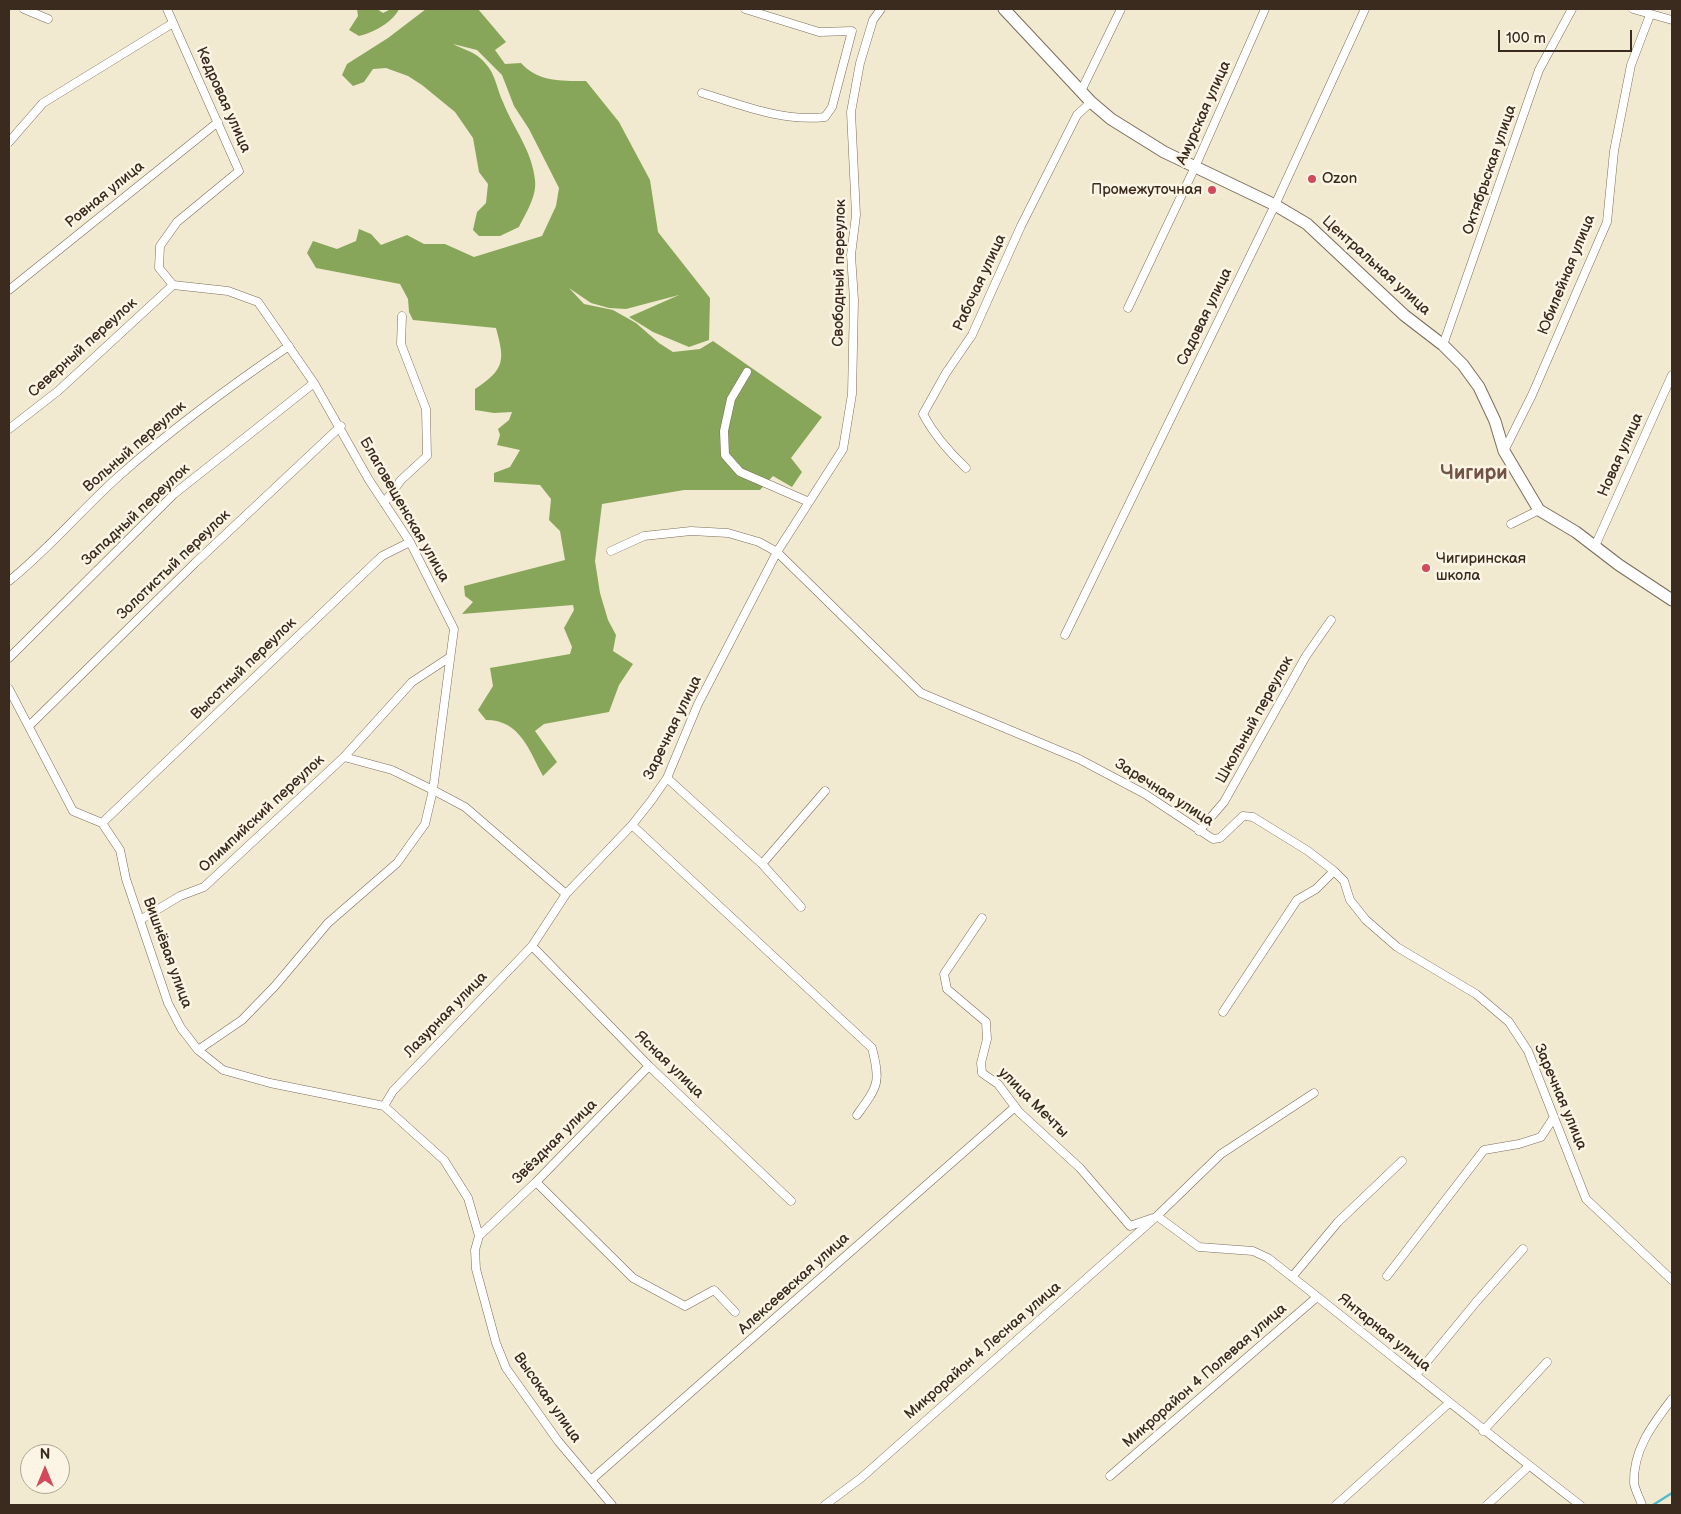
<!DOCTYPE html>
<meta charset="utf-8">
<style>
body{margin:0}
#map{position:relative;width:1681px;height:1514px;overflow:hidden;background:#f2ead0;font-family:"Balsamiq Sans",sans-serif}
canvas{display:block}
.frame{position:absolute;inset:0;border:10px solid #3b2a1e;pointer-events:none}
.north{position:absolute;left:20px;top:1444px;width:50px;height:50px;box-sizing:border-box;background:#fcf5e5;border:1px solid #afa495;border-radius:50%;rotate:0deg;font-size:14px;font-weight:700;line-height:20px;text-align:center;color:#3b2a1e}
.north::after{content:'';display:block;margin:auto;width:18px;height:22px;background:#d1495b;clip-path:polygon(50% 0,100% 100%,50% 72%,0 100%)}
.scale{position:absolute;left:1498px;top:30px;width:134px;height:22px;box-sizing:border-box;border:2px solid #3b2a1e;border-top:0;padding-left:6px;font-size:15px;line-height:18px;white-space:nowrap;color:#3b2a1e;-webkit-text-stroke:4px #fcf5e5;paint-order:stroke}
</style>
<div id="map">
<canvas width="1681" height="1514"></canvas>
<div class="frame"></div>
<div class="north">N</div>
<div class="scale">100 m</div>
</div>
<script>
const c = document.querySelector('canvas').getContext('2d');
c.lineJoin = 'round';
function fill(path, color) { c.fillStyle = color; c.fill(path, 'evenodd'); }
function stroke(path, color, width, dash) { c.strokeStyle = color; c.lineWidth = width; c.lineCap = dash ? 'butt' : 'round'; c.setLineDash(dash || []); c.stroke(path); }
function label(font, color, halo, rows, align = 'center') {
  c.font = font + ' "Balsamiq Sans",sans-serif'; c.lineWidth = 5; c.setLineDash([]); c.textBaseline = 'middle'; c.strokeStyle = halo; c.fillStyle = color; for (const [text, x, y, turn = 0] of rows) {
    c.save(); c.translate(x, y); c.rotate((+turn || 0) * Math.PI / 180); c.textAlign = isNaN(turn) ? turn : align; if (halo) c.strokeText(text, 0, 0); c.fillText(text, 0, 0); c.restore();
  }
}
fill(new Path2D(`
 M357,9H377L383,13L391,9H399C393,22 373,33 359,36L349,30L358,16Z
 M426,9H478L506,42L495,50L505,64L521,63C538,82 561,81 586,81L619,122L650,180L658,232L710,298L709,340L689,347L653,332L629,317L679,295L626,309L609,308L591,303L569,288L584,304L613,310L636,323L659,343L673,352L700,349L713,341L822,417L791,458L802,472L792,487L773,476L760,490H684L602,504L595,561L600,593L608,620L616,635L613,651L633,664L619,685L609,712L544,724L535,731L557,762L543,776C529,750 520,720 486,720L478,710L493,686L490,668L570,654L572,647L564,628L574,610L573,605L462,614L473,602L465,596L464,586L565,560L560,531L549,520L551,499L540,485L494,482V473L510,467L520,450L497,445L500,435L498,429L509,420L512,412L494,413L475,410V389C505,369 505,361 496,328L413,320L409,312L408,299L400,284L316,268L307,253L313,241L337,249L356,241L359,229L371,234L381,245L407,235L424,244H445L474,257L542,236L556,206L559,188L529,129L514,106L502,75L477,50L453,44C462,49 472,51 480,58C496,72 495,84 503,102C513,128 532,150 535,180C537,196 526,213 519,227L500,236H479L473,230L477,212L486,203L488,184L479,172L473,138L455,112L422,85L408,76L386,68L373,69L364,82L353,86L342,75L347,64L388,38Z`), '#88a659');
stroke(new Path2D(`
 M1653,1505L1672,1493`), '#51bccc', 2.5);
const street = new Path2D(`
 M24,9L48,19
 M167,9L239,171L177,222L160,246L159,268L173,285
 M1633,9L1672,20
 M1081,91L1121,9
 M702,93C742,105 782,122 825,117L832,107L852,31L819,32L745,9
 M9,142L43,103L173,23
 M173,285L228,291L258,302L314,383L369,480L410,542L454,629L433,790L465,807L566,894
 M9,290L218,122
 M1128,308L1195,167L1265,9
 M1443,345L1539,70L1572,9
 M747,372L731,399L724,431L725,455L740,472L809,502
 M9,429L58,391L173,285
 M1504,451L1532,395L1607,222L1614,151L1631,65L1650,15
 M966,468C948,451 934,435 923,414L946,373L972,335L1021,226L1077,115L1091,102
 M384,503L401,480L427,456L426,409L401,344L402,316
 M1511,524L1539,510
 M1595,546L1672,375
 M611,551L644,536L691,531L728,533L759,542L777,552L921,693L1079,759L1145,794L1213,839L1220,838L1243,816L1253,817L1308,851L1334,871L1344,881L1350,900L1366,920L1397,947L1476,994L1509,1022L1528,1051L1586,1199L1672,1280
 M9,581C49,549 81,510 119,476C173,428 230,386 289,346
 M1065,635L1275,205L1365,9
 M9,658L174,494L314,383
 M9,689L73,811L102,823L120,850L126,879L168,1003L181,1028L198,1050L223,1070L270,1083L384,1106L444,1160L468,1198L479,1236
 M29,726L195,563L341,426
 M667,778L762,864L801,907
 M102,823L382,556L410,542
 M632,825L872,1048C881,1083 878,1086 857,1115
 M1199,831L1224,802L1306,656L1331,620
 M762,864L825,791
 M982,918L944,974L947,989L986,1022L987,1039L981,1063L982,1073L998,1084L1019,1112L1080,1168L1130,1226L1153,1218
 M140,920L180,896L204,887L344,757L412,682L450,657
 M532,946L649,1066L791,1201
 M1223,1012L1297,900L1316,889L1334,871
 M198,1050L242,1020L275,986L328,923L397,863L425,824L433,790L392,770L344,757
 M384,1106L393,1091L532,946L566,894L632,825L651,801L667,778L698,704L777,552L843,449L852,394L854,300L851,255L856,215L851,112L860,63L873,20L881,9
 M536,1182L633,1278L685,1306L714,1290L735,1312
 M1157,1216L1199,1247L1253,1251L1268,1258C1373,1340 1475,1424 1580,1505
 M1387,1276L1484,1150L1519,1144L1541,1137L1554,1117
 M1292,1277L1338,1222L1402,1161
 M1416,1375L1477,1301L1523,1249
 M1483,1431L1547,1362
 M1110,1476L1317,1297
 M591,1480L1015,1107
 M612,1505L558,1441L506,1368L496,1343L476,1269L475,1250L479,1236L536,1182L649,1066
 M825,1505L861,1478L1157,1216L1221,1154L1314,1093
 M1336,1505L1448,1404
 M1487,1505L1529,1466
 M1642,1505C1640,1499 1635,1490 1634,1483C1633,1449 1653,1424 1672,1399`);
const secondary = new Path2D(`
 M1004,9L1091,102L1111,119L1164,152L1275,205L1307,224L1404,315L1443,345L1463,365L1479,387L1495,421L1504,451L1539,510L1576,532L1619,565L1672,600`);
stroke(street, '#7b6d5c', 9);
stroke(secondary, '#7b6d5c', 13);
stroke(street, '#fff', 8);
stroke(secondary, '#fff', 11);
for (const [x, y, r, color] of [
 [1312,179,5,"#d1495b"],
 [1212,190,5,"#d1495b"],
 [1426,568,5,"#d1495b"]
]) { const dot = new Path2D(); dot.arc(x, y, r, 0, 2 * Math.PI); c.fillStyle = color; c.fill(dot); stroke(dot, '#fcf5e5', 2); }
label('15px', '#3b2a1e', '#fcf5e5', [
 ["Кедровая улица",223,100,66],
 ["Амурская улица",1204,113,-66],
 ["Октябрьская улица",1490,170,-71],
 ["Ровная улица",105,195,-39],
 ["Центральная улица",1376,266,42],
 ["Свободный переулок",840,273,-89],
 ["Юбилейная улица",1567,275,-68],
 ["Рабочая улица",980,283,-65],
 ["Садовая улица",1205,317,-64],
 ["Северный переулок",83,348,-42],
 ["Вольный переулок",135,447,-41],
 ["Новая улица",1621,455,-66],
 ["Благовещенская улица",404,510,60],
 ["Западный переулок",136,515,-43],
 ["Золотистый переулок",174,565,-44],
 ["Высотный переулок",244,669,-44],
 ["Школьный переулок",1255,720,-61],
 ["Заречная улица",673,728,-64],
 ["Заречная улица",1164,793,32],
 ["Олимпийский переулок",262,814,-43],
 ["Вишнёвая улица",167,953,70],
 ["Лазурная улица",446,1015,-46],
 ["Ясная улица",669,1065,44],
 ["Заречная улица",1560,1097,67],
 ["улица Мечты",1033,1103,45],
 ["Звёздная улица",555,1142,-45],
 ["Алексеевская улица",794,1284,-42],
 ["Янтарная улица",1384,1333,39],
 ["Микрорайон 4 Лесная улица",983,1351,-41],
 ["Микрорайон 4 Полевая улица",1205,1376,-41],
 ["Высокая улица",547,1398,55]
]);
label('15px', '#3b2a1e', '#fcf5e5', [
 ["Ozon",1322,179],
 ["Промежуточная",1202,190,"right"],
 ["Чигиринская",1436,559],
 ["школа",1436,576]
], 'left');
label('bold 20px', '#745347', '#fcf5e5', [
 ["Чигири",1474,474]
]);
</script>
